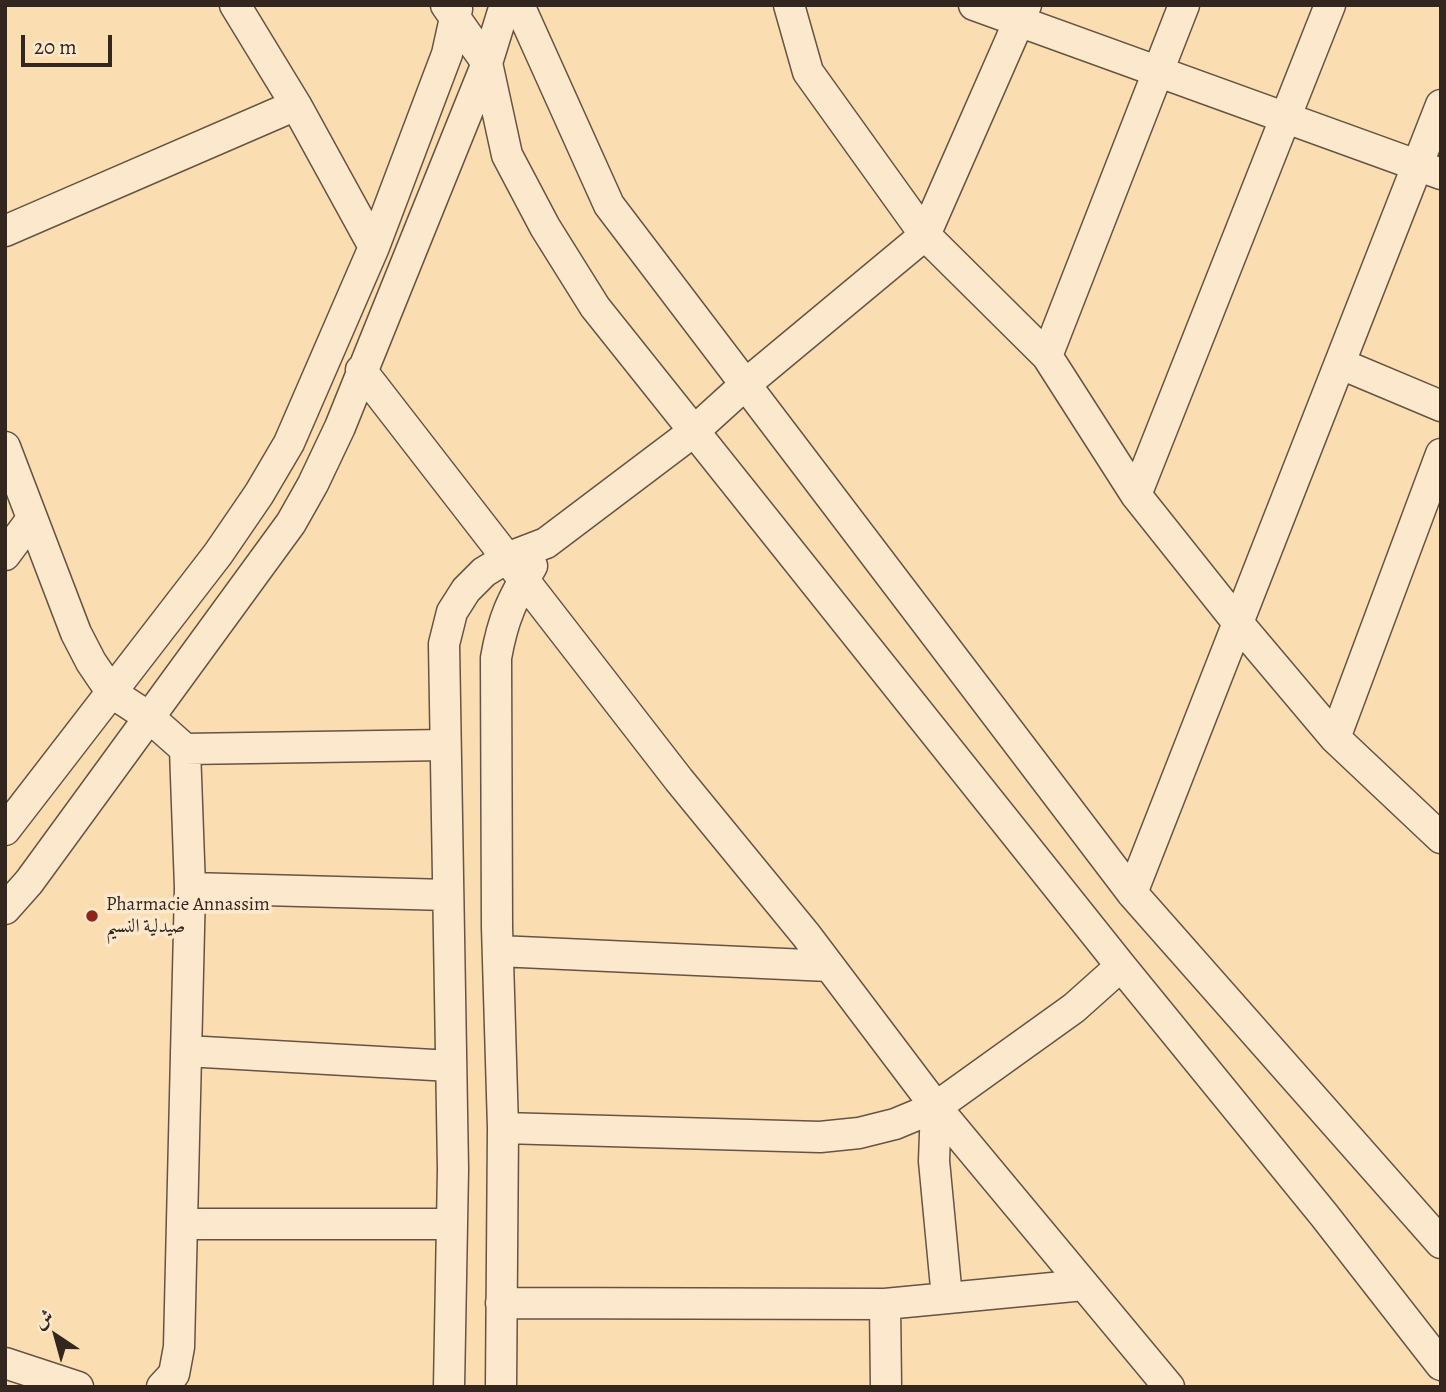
<!DOCTYPE html>
<meta charset="utf-8">
<style>
body{margin:0}
#map{position:relative;width:1446px;height:1392px;overflow:hidden;background:#fbddb2;font-family:Alegreya,Amiri,serif}
canvas{display:block}
.frame{position:absolute;inset:0;border:7px solid #33261f;pointer-events:none}
.north{position:absolute;left:21px;top:1301px;width:70px;height:70px;-webkit-text-stroke:5px #fce9cd;paint-order:stroke;rotate:324deg;font-size:19px;font-weight:700;line-height:28px;text-align:center;color:#33261f}
.north::after{content:'';display:block;margin:auto;width:24px;height:32px;background:#33261f;clip-path:polygon(50% 0,100% 100%,50% 72%,0 100%)}
.scale{position:absolute;left:21px;top:35px;width:91px;height:32px;box-sizing:border-box;border:4px solid #33261f;border-top:0;padding-left:9px;font-size:21px;line-height:24px;white-space:nowrap;color:#33261f;-webkit-text-stroke:5px #fce9cd;paint-order:stroke}
</style>
<div id="map">
<canvas width="1446" height="1392"></canvas>
<div class="frame"></div>
<div class="north">ش</div>
<div class="scale">20 m</div>
</div>
<script>
const c = document.querySelector('canvas').getContext('2d');
c.lineJoin = 'round';
function stroke(path, color, width, dash) { c.strokeStyle = color; c.lineWidth = width; c.lineCap = dash ? 'butt' : 'round'; c.setLineDash(dash || []); c.stroke(path); }
function label(font, color, halo, rows, align = 'center') {
  c.font = font + ' Alegreya,Amiri,serif'; c.lineWidth = 7; c.setLineDash([]); c.textBaseline = 'middle'; c.strokeStyle = halo; c.fillStyle = color; for (const [text, x, y, turn = 0] of rows) {
    c.save(); c.translate(x, y); c.rotate((+turn || 0) * Math.PI / 180); c.textAlign = isNaN(turn) ? turn : align; if (halo) c.strokeText(text, 0, 0); c.fillText(text, 0, 0); c.restore();
  }
}
const minor = new Path2D(`
 M446,5L487,63L507,155L545,227L595,307L1121,966L1324,1215L1441,1365
 M519,5L609,205L1132,893L1441,1243
 M789,5L808,72L925,235L1047,356L1136,495L1238,623L1335,738L1441,838
 M974,5L1441,174
 M296,105L374,247
 M5,231L296,105L235,5
 M1047,356L1184,5
 M1341,364L1441,406
 M361,370L679,780L806,935L936,1107L1169,1387
 M5,447L76,633L91,662L112,693L149,717L185,749L190,888L179,1347L174,1374L162,1387
 M1136,495L1330,5
 M5,555L31,520
 M1335,738L1441,454
 M185,749L445,745
 M5,830L218,554L259,494L289,443L374,247L447,54L457,9
 M190,888L447,895
 M1132,893L1441,105
 M5,909L29,882L291,523L313,484L340,427L487,63L505,5
 M498,951L829,966
 M186,1051L451,1066
 M936,1107L934,1161L947,1298
 M503,1128L820,1137L859,1133L895,1124L936,1107L1074,1008L1121,966
 M182,1224H452
 M501,1303L885,1304
 M5,1363L78,1387
 M449,1387L453,1169L444,644L452,612L466,590L484,572L507,558L546,543L693,432L747,383L925,235L1026,5
 M501,1387L503,1128L497,927L496,658C503,618 512,600 532,566
 M886,1387L885,1304L1084,1285`);
stroke(minor, '#655444', 33);
stroke(minor, '#fce9cd', 30);
for (const [x, y, r, color] of [
 [92,916,7,"#8f2418"]
]) { const dot = new Path2D(); dot.arc(x, y, r, 0, 2 * Math.PI); c.fillStyle = color; c.fill(dot); stroke(dot, '#fce9cd', 2.5); }
label('19px', '#33261f', '#fce9cd', [
 ["Pharmacie Annassim",106,905],
 ["صيدلية النسيم",106,927]
], 'left');
</script>
